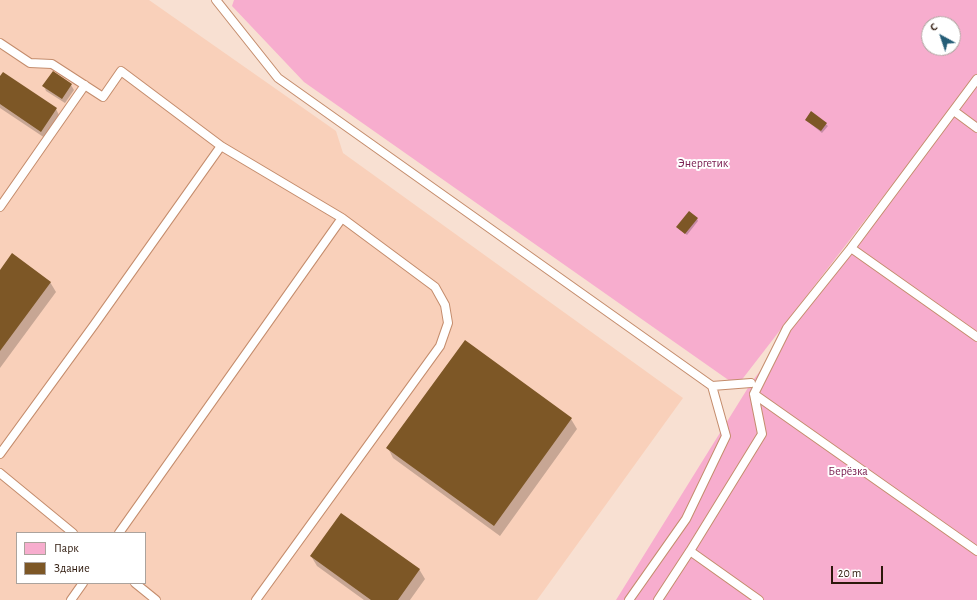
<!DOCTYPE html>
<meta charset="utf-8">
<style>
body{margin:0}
#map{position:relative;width:977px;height:600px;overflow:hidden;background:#f8e0d2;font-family:"Alegreya Sans",sans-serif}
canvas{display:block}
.legend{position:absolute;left:16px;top:532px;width:130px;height:52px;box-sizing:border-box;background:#fff;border:1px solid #aba39d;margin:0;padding:5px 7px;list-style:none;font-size:12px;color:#2d180b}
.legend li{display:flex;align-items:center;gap:8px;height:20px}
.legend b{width:20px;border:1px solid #aba39d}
.north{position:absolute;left:921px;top:16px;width:40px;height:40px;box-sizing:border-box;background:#fff;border:1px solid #aba39d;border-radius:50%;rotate:320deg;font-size:11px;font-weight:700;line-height:16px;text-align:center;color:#2d180b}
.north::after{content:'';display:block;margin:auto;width:14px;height:18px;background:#255d77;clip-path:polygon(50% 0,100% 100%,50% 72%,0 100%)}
.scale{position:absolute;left:831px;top:566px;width:52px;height:18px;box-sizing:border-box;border:2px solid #2d180b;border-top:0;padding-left:5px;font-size:12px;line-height:14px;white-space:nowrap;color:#2d180b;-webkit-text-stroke:3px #fff;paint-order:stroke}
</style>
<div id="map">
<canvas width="977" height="600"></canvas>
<ul class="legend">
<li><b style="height:11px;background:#f7adce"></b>Парк</li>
<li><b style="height:11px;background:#7d5726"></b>Здание</li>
</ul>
<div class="north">С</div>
<div class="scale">20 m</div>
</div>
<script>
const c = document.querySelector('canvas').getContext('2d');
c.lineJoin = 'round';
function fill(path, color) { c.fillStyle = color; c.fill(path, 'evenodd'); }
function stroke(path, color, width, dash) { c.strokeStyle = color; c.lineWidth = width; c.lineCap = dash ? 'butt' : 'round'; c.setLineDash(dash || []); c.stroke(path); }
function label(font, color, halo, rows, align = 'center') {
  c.font = font + ' "Alegreya Sans",sans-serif'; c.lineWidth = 4; c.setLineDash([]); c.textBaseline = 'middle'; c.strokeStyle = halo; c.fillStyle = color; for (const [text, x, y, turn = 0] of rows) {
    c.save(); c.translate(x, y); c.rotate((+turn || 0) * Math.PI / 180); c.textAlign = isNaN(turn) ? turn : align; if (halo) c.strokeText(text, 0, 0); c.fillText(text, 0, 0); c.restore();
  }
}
fill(new Path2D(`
 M0,0H149L336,131L343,153L683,398L537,600H0ZM17,533H145V583H17Z`), '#f9d0ba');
fill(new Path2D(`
 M234,0H977V75L737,386L304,82L232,6ZM929,24H953V48H929Z
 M977,81V600H616L751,383Z`), '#f7adce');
fill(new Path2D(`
 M0,77L56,109L60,117L45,138L0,108Z
 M71,85L74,90L65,103L46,91L44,86Z
 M811,112L828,126L822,133L806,120Z
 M697,219L698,221L687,235L679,229Z
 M0,272L50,282L56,292L0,368Z
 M571,419L577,429L500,536L393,458L388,448Z
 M311,556L419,569L425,579L410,600H364L317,566Z`), '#0003');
fill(new Path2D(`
 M53,71L72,84L62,99L42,86Z
 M3,72L57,108L41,132L0,104V76Z
 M811,111L827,123L821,131L805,120Z
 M689,211L698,218L685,234L676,227Z
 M12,253L51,282L0,351V270Z
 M465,340L572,418L494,526L386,448Z
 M341,513L420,569L398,600H371L310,556Z`), '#7d5726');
const service = new Path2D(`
 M216,0L278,78L712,386L751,383
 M0,43L30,63L52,64L103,97L121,71L221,146L94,325L0,454
 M954,111L977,128
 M221,146L342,218L435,287L445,305L448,323L440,346L256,600
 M0,207L85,85
 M851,248L977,337
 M754,394L977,551
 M0,473L73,533
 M119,533L342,218
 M690,551L759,600
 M135,583L156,600
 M71,600L83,583
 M629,600L686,519L726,436L712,386
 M658,600L690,551L762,434L754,394L787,328L851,248L977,79`);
stroke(service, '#c48c6c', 10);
stroke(service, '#fff', 8);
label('12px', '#7c2253', '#fff', [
 ["Энергетик",703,163],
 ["Берёзка",848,471]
]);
</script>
